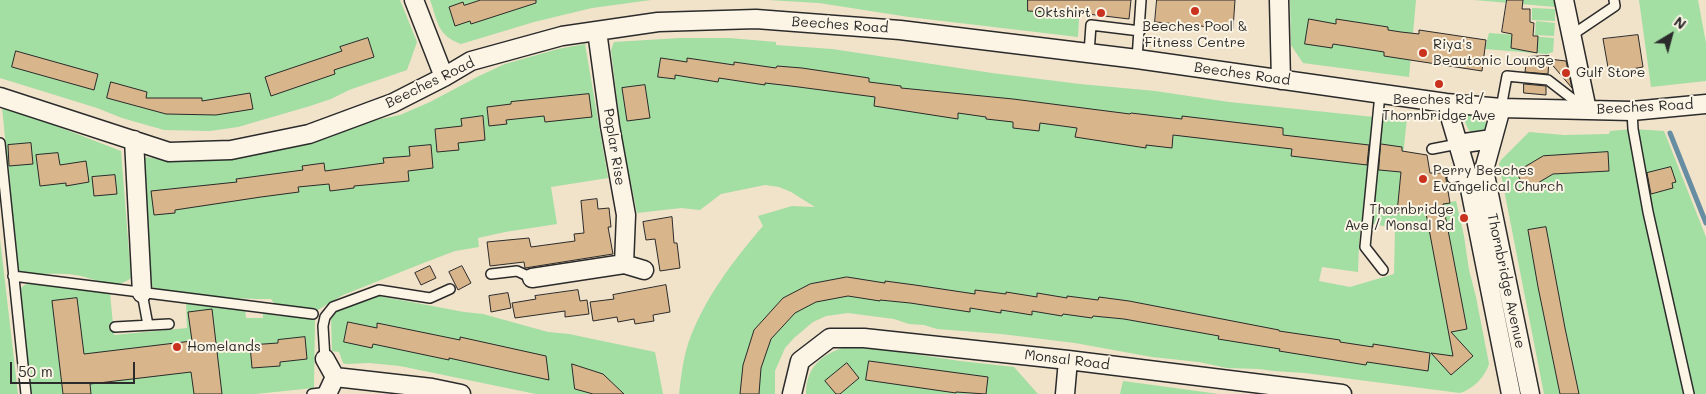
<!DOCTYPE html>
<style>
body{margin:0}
#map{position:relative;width:1706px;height:394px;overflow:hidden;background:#f1e2ca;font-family:Mali,sans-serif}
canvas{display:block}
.north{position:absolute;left:1646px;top:10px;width:50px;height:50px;-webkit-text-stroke:4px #fcf5e5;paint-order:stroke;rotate:37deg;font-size:14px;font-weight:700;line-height:20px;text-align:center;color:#2b2b2b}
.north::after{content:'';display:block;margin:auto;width:18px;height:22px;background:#2b2b2b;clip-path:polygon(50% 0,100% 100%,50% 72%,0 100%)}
.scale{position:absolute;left:10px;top:362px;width:125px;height:22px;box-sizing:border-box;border:2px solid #2b2b2b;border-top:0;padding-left:6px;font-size:15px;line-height:18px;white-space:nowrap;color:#2b2b2b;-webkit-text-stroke:4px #fcf5e5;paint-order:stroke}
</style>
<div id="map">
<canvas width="1706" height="394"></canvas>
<div class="north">N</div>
<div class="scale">50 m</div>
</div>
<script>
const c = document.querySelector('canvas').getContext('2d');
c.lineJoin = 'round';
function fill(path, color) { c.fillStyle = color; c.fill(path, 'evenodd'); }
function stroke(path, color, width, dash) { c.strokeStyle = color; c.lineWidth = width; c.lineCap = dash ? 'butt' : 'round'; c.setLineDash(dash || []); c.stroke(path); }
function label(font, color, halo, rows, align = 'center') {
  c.font = font + ' Mali,sans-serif'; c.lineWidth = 4; c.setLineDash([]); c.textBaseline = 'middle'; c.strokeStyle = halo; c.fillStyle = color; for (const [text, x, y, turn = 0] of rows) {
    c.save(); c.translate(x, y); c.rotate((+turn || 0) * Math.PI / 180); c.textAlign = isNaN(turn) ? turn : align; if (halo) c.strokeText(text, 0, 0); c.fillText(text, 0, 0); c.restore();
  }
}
fill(new Path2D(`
 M0,0H400L417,42L407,70L349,90L331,99L310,106L238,127L210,131L164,130L122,118L97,108L0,78Z
 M430,0H651L592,8L534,22L461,44C437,35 438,22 430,0Z
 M768,0H1080L1078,37L909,17L819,3Z
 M1290,0H1416L1409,77L1303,63L1291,45Z
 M1474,0H1554L1556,7Z
 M1639,0H1698L1706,43V81L1651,87Z
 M1532,8L1555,9V21L1532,20Z
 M1536,21L1555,23L1554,36L1535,35Z
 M1489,33L1554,38L1553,52L1547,54L1485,49Z
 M680,38H729L776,42V45L832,49L992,73L1080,84L1155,91L1229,102L1374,117L1359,244L1358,272L1322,267L1319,281L1350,287L1394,274L1395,228L1372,224L1371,215L1381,116L1407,118L1397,213L1456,201L1464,236L1469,270L1476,297L1489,364C1485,377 1473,389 1460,393L1305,373L1274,371L1259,369L1227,368L1199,362L1152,357L1075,343L1001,334L937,329L924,325L909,324L894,319L848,313L826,316L813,322L794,338L785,348L775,371V394H679C681,377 683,360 688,344C703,300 733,261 763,226L758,216L792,206L815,207L791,192L779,187L765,185L721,194L700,210L681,208L637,213L622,141L611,50L614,42Z
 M585,44L608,178L551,187L557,224L505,232L478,238L479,247L455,251L426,262L343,295L316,311L284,306L277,307L271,299C246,299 168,298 151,286L140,168L142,161L146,157L172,161L199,160L297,142L324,139L376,120L400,115L430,102L479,76L505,64L558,49Z
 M2,107L28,115L121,151L131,278C114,292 94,277 75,275C60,273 43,274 28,275L22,273L18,269Z
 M1473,113C1485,114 1488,123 1486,134H1473L1468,129L1464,119L1467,114Z
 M1633,129L1664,131L1706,237V394H1544L1499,164L1501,160L1529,132L1564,135L1609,134L1610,131Z
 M0,239L18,394H0Z
 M33,280L110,293L114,335L187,328L186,302L245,309L246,318H263V313L278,316L315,317L314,388L255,394H31L19,291L23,286Z
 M379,296L464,312L483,314L548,332L569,334L655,352L663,394H536L400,366L369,363L346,364L343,363L339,352L332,351L331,316L339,310Z
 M854,345L960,361L1014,367L1038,394H806C806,363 827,351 854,345Z
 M1123,381L1219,394H1120Z`), '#a3dea3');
stroke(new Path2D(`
 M1670,133L1706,223`), '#668da1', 5);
const building = new Path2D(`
 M481,0H536V3L471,24L470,21L455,26L449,7L463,2L464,5Z
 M1028,0H1131L1129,19L1071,12V13L1028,11Z
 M1157,0H1235L1233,29L1155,22Z
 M1507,0H1523L1522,9H1530V22L1534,23L1533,36H1538L1537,53L1511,48L1512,34L1502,32Z
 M1309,19L1336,24V19L1388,27V30L1401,32L1419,34V30L1486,40L1482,71L1384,56V52L1333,44L1332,48L1305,44Z
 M1638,35L1643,67L1609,73L1603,39Z
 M368,38L374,57L334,70L335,74L271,96L265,77L342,51L340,47Z
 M16,51L98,74L94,90L12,67Z
 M1549,56V59L1566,61L1572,88L1549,61L1548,74L1525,72L1527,57Z
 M661,58L687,62V58L734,65V62L776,68L777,66L802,68L869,78V82L901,86V88L1013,99L1130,114L1131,113L1182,119V116L1283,128V135L1369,145L1367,165L1291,156L1292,149L1173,135L1172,148L1146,145V148L1075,137L1077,128L1040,123L1039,131L1013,128V122L986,119V117L958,113V119L874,106L875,97L791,86L765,83V85L719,78L718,82L675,75V79L658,77Z
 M111,82L147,92L146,98H202V101L250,93L253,109L216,115L166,114L107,98Z
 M1524,84L1546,86V95L1524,93Z
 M645,85L650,118L627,121L622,88Z
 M589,94L592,117L545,122L544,116L506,120L507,124L489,126L487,107L511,104V102Z
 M483,116L485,140L458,143L459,150L437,152L435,129L462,126L461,119Z
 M31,143L33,164L9,166L8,145Z
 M1381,144L1402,147V151L1427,155L1430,173H1445L1450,203L1443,204L1467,329L1451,332L1473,356L1451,375L1431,353L1453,356L1425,208L1397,213L1401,172L1379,170Z
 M431,145L433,168L408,171L409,181L354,186V188L330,191L329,184L298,187L299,192L261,197L175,210V213L154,215L151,191L237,182L236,179L303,170L302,166L324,163L325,171L384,163L383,158L410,156L409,147Z
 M1608,152L1609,171L1553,174L1526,190L1516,172L1543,156Z
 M58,153L60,165L86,161L89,182L66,186V183L40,186L36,155Z
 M1671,167L1676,182L1672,183L1673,188L1651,194L1647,173Z
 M115,175L117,194L94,196L92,177Z
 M597,199L598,209L609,208L611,227H608L613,254L525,268L524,262L490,266L487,242L529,238L531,247L575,241L574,234L584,233L581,201Z
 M672,217L674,243H677L680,268L660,271L655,239L646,240L643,222Z
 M1546,227L1565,328L1579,394H1560L1538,287L1528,230Z
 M430,266L436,278L421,285L415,273Z
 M462,266L471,283L458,290L449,272Z
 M847,277L885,283V281L915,285L975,294V290L1006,294V292L1037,297V293L1067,298V296L1098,300L1099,297L1129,301L1279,330V331L1340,340V342L1373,347V344L1430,353L1428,371L1367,362L1366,365L1279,351L1280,349L1218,339L1219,336L1124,319L1093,316L1092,318L1063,314L1062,316L1032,311V315L1001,310V313L970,308V312L910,303L880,300V301L848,296L816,302L795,313L771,339L761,368L759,394H740L743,365L754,330L783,298L810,284Z
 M666,285L670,312L653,315L654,321L635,324L634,319L618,322L617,317L593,321L590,302L614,299L613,295Z
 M578,290L580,301L587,300L589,314L565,317V311L515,318L512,303L536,299L535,296Z
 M508,293L511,308L491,312L489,296Z
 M77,298L84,354L192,341L188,312L212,309L222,394H194L191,372L90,384L91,394H63L52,301Z
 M348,322L377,328V323L460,340V337L546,356L549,380L449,358V360L373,344L372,348L344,342Z
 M305,337L307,359L280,362V366L252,368L250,345L278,343V340Z
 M869,361L988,377L986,394L956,392V393L866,380Z
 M847,363L859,378L840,394H836L825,381Z
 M572,364L603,374L624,394H593L575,389Z`);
fill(building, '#d8b58a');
stroke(building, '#2b2b2b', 1);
const service = new Path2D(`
 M1572,35L1615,6L1614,0
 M1089,53L1091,25L1140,31
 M1137,59L1141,0
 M1380,94L1365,247L1383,270
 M1501,108L1507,76L1548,80L1583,107
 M1632,111L1633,129L1648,212L1689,394
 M0,143L26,394
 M1432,149L1458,144
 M1452,178L1467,174
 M491,274L517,271L532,278
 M13,276L313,314
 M142,293L148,325
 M115,327L169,324
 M325,359L323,326L325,317L333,307L379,290L430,298L450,289
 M312,394L328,392`);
const minor = new Path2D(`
 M414,0L444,77
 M1279,0L1281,80
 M1564,0L1587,110
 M597,31L610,126L626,215L624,264
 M0,97L169,152L231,150L309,134L393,103L444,77L471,61L562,36L658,22L756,19L900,30L1137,59L1446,103L1501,108L1632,111L1706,104
 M1446,103L1467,174L1511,394
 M1501,108L1484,170L1530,394
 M134,140L142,293
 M1458,144L1492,139
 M532,278L624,264L644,270
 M325,359L335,377L432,388L461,394
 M328,392L335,377
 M792,394L800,361L830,338H864L1068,360L1342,394
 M1065,394L1068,360`);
stroke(service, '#2b2b2b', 12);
stroke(minor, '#2b2b2b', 21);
stroke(service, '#fcf5e5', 9);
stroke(minor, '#fcf5e5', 18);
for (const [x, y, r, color] of [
 [1195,11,5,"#c8321e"],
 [1101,13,5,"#c8321e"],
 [1423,53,5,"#c8321e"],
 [1566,73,5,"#c8321e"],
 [1439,84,5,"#c8321e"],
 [1423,179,5,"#c8321e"],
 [1464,218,5,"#c8321e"],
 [177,347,5,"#c8321e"]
]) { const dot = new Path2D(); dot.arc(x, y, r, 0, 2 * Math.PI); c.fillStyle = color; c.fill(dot); stroke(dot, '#fcf5e5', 2); }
label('14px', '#2b2b2b', '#fcf5e5', [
 ["Oktshirt",1091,13,"right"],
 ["Beeches Pool &",1195,27,"center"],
 ["Fitness Centre",1195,43,"center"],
 ["Riya's",1433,45],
 ["Beautonic Lounge",1433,61],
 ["Gulf Store",1576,73],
 ["Beeches Rd /",1439,100,"center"],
 ["Thornbridge Ave",1439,116,"center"],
 ["Perry Beeches",1433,171],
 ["Evangelical Church",1433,187],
 ["Thornbridge",1454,210,"right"],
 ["Ave / Monsal Rd",1454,226,"right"],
 ["Homelands",187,347]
], 'left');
label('14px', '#2b2b2b', '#fcf5e5', [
 ["Beeches Road",840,25,4],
 ["Beeches Road",1242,74,8],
 ["Beeches Road",430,83,-26],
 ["Beeches Road",1645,107,-3],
 ["Poplar Rise",614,147,81],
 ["Thornbridge Avenue",1506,281,78],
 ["Monsal Road",1067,360,7]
]);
</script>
